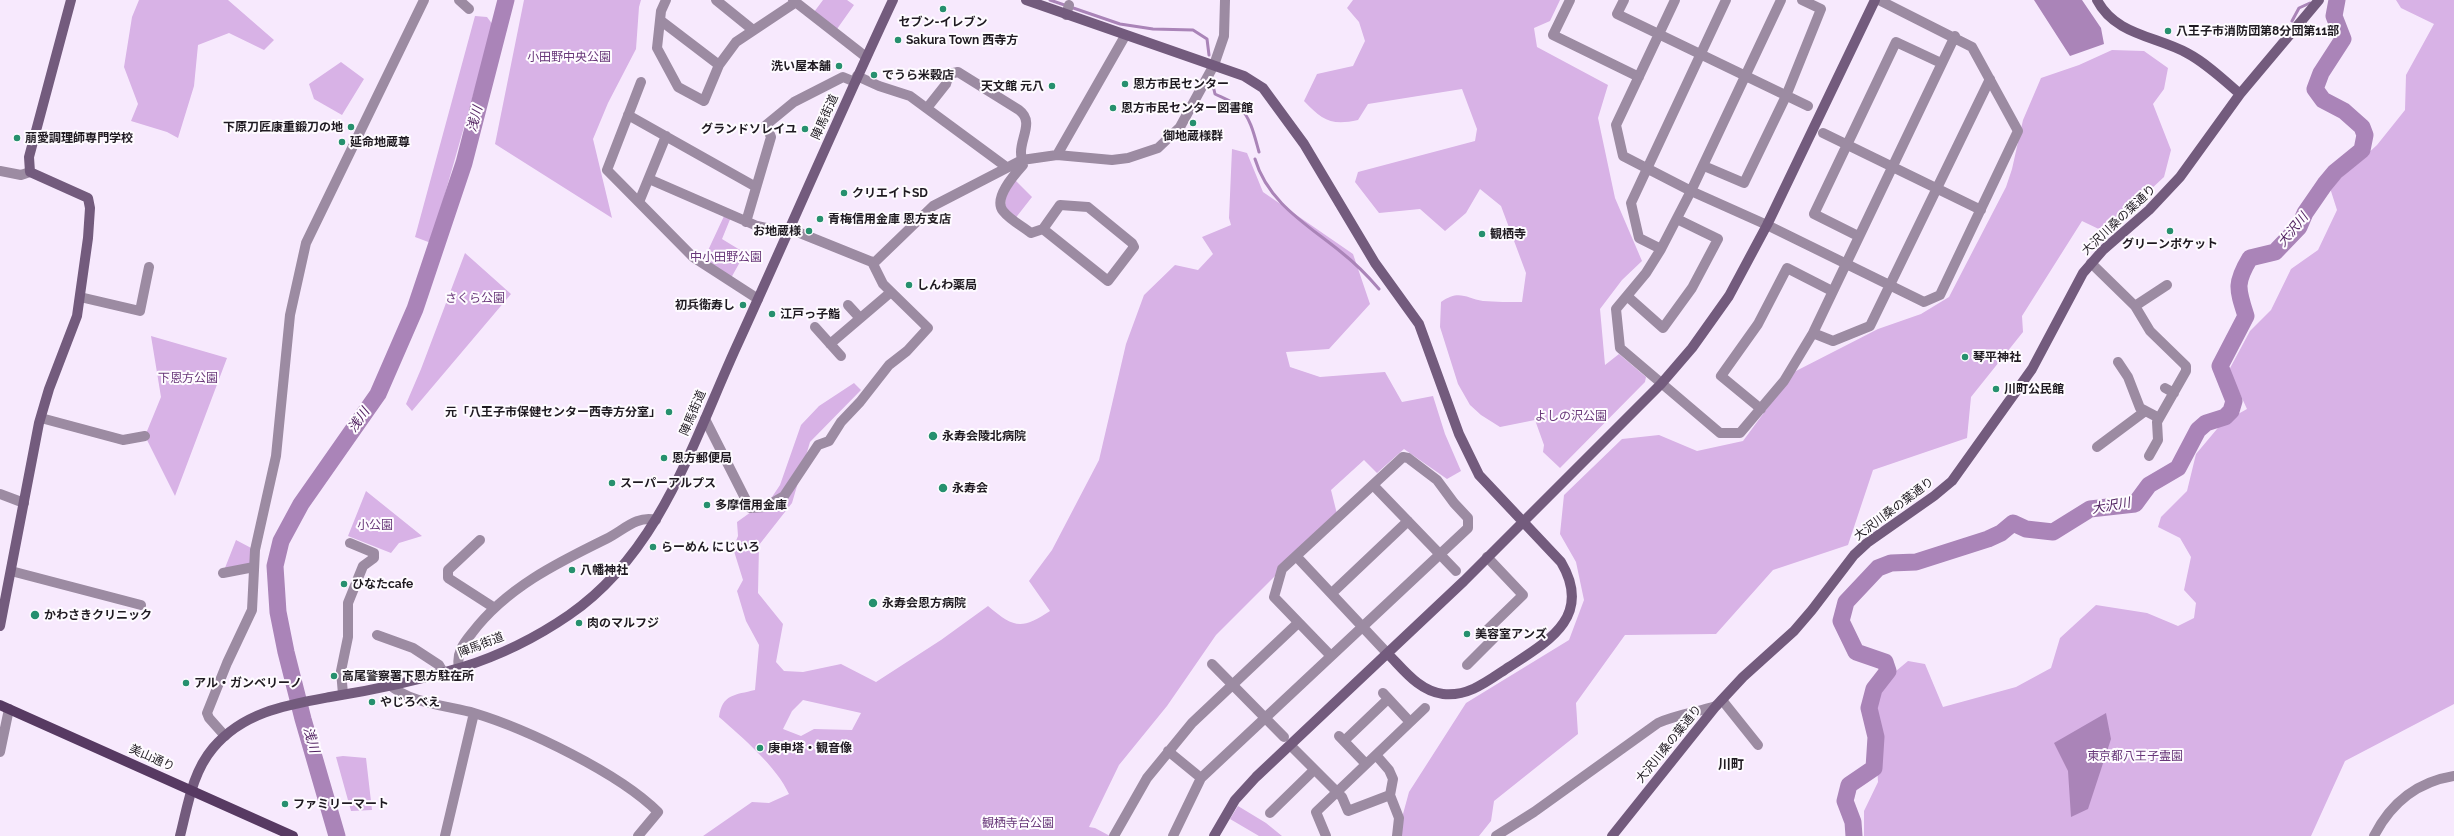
<!DOCTYPE html>
<meta charset="utf-8">
<style>
body{margin:0}
canvas{display:block;background:#f7e9fd}
</style>
<canvas width="2454" height="836"></canvas>
<script>
const c = document.querySelector('canvas').getContext('2d');
c.lineJoin = 'round';
function fill(path, color) { c.fillStyle = color; c.fill(path, 'evenodd'); }
function stroke(path, color, width, dash) { c.strokeStyle = color; c.lineWidth = width; c.lineCap = dash ? 'butt' : 'round'; c.setLineDash(dash || []); c.stroke(path); }
function label(font, color, halo, rows, align = 'center') {
  c.font = font + ' Raleway,"Noto Sans JP",sans-serif'; c.lineWidth = 4; c.setLineDash([]); c.textBaseline = 'middle'; c.strokeStyle = halo; c.fillStyle = color; for (const [text, x, y, turn = 0] of rows) {
    c.save(); c.translate(x, y); c.rotate((+turn || 0) * Math.PI / 180); c.textAlign = isNaN(turn) ? turn : align; if (halo) c.strokeText(text, 0, 0); c.fillText(text, 0, 0); c.restore();
  }
}
fill(new Path2D(`
 M139,0H228L274,40L264,50L229,33L198,45L194,86L178,138L167,132L131,121L138,104L124,67L132,17Z
 M524,0H641L639,7L636,49L608,103L593,139L612,218L495,144Z
 M823,0H847L854,5L837,29L814,12Z
 M1353,0H1560L1550,21L1534,28L1537,47L1608,85L1598,118L1615,198L1642,261L1622,280L1600,309L1605,365L1619,354L1646,377L1645,382L1560,468L1543,452L1544,445L1535,420L1500,427L1481,415L1470,405L1458,384L1440,327L1441,302C1459,289 1466,298 1483,301C1496,302 1509,302 1522,302L1526,273L1501,206L1480,189L1466,213L1445,231L1420,209L1379,213L1355,182L1358,172L1475,141L1477,129L1462,89L1368,104L1358,120C1331,126 1322,120 1304,101L1317,74L1353,66L1365,41L1359,22L1347,8Z
 M2396,0H2454V704L2345,761L2311,836H1864V811L1878,782L1873,701L1890,676L1908,661L1925,664L1943,707L2016,687L2051,668L2060,638L2096,605L2147,613L2178,626L2194,618L2196,603L2184,590L2191,557L2180,538L2158,527L2161,517L2187,491L2196,454L2222,423L2247,409L2229,370L2250,331L2271,310L2291,269L2318,250L2337,210L2330,188L2377,145L2405,110L2406,75L2434,24L2401,8Z
 M475,16L487,17L493,25L431,243L415,237Z
 M2112,50L2144,51L2168,68L2164,89L2153,104L2171,150L2164,177L2105,232L2082,221L2022,316L2023,332L1971,397L1967,438L1873,470L1848,545L1773,570L1716,634L1625,635L1576,703L1578,734L1494,801L1491,821L1479,836H1397L1409,792L1466,703L1569,640L1584,600L1576,562L1560,534L1564,495L1622,439L1659,435L1697,451L1743,441L1794,372L1878,329L1921,314L1949,297L2006,187L2012,169L2023,120L2041,78L2079,65Z
 M341,62L364,79L342,115L314,99L309,84Z
 M1232,149L1247,153L1263,192L1353,254L1370,304L1329,349L1286,352L1290,367L1320,377L1385,372L1402,402L1433,396L1445,434L1461,471L1447,479L1404,449L1377,473L1364,460L1331,490L1337,514L1216,635L1167,706L1119,765L1089,827L1095,828L1110,836H703L752,802L769,803L789,794C777,767 742,737 719,717C722,694 735,695 755,690L759,645L746,621L737,591L743,580L733,548L738,536L737,522L772,497L780,485L801,425L819,406L854,383L861,390L810,442L792,503L759,545L758,593L783,624L776,662L784,671L803,672L841,664L876,682L941,640L988,606C1014,628 1021,630 1050,611L1029,581L1052,550L1099,460L1126,344L1144,295L1175,265L1198,270L1213,254L1202,237L1231,225L1229,218ZM803,700L861,713L852,730L814,729L801,736L783,729L792,711Z
 M1012,177L1032,197L1014,220L1005,213L1006,183Z
 M725,214L731,217L722,239L745,253L731,278L704,259Z
 M465,253L511,294L412,411L406,404L421,369Z
 M151,336L227,358L175,496L145,436L161,397Z
 M366,491L422,536L399,543L391,553L348,536Z
 M236,540L255,550L254,567L223,573Z
 M343,756L366,758L372,810L351,811L336,757Z
 M1238,806L1266,823L1282,836H1259L1230,819Z`), '#d8b2e6');
fill(new Path2D(`
 M2034,0H2082L2101,28L2104,44L2070,56Z
 M2106,713L2111,739L2088,809L2071,817L2068,771L2054,743Z`), '#aa84b8');
stroke(new Path2D(`
 M1050,0L1120,24L1153,29L1193,30L1207,39L1209,55
 M2292,21L2299,8L2310,3
 M1211,77L1215,94C1223,98 1234,102 1240,108C1251,118 1255,138 1259,152
 M1255,159C1268,203 1308,225 1341,252C1355,263 1367,275 1379,289`), '#aa84b8', 3);
stroke(new Path2D(`
 M337,836L303,719L286,652L278,612L275,566L281,541L301,504L378,394L415,309L464,163L506,0
 M1854,836L1853,822L1845,801L1849,785L1874,768L1876,737L1869,708L1874,689L1888,671L1885,662L1856,652L1841,621L1846,602L1878,568L1891,563L1916,562L1988,539L2001,533L2013,523L2026,529L2053,532L2090,509L2135,504L2149,485L2178,468L2198,430L2206,423L2225,417L2231,411L2234,401L2220,366L2246,316C2237,288 2235,283 2250,258L2275,252L2299,227L2305,213L2325,184L2335,172L2362,150L2365,135L2362,127L2344,111L2323,100L2315,89L2321,73L2343,39L2334,16L2337,0`), '#aa84b8', 17);
stroke(new Path2D(`
 M459,0L469,9
 M666,0L661,11L657,48L678,87L704,101L719,65L736,42L796,2
 M716,0L753,30
 M793,0L866,57
 M1570,0L1553,35L1639,77
 M1624,0L1617,14L1808,106
 M1675,0L1616,125L1623,156L1691,191L1767,225L1924,302L1940,295L2018,131L1972,47L1879,0
 M1781,0L1691,191L1661,249L1646,273L1616,309L1620,348L1720,433H1740L1784,381L1813,333L1955,36
 M1066,15L1069,5
 M660,20L719,65
 M857,76L879,86L910,96L1005,166
 M641,82L607,170L693,257L758,299
 M927,108L946,84L949,74L958,72L1019,110C1034,121 1021,137 1021,152C1021,156 1022,161 1023,165C1014,175 993,198 1003,211C1010,220 1022,226 1031,233L1043,229L1060,205L1088,207L1132,243L1134,247L1108,281L1043,229
 M628,115L756,187
 M1823,133L1981,210
 M1057,155L1125,36
 M1704,166L1744,183L1786,96L1821,9L1802,0
 M0,171L21,175L30,172
 M649,179L757,226L788,233
 M639,202L666,136
 M746,222L771,137L766,125L794,102L843,77L855,82
 M790,229L872,262L876,261L933,206L1022,160L1057,155L1112,160L1128,158L1158,148L1180,127L1214,65L1224,36L1225,0
 M1858,236L1814,214L1896,42L1941,63
 M1661,249L1639,238L1631,203L1726,0
 M2091,263L2135,306L2150,331L2186,366V371L2157,422L2158,440L2149,456
 M1627,296L1663,328L1692,288L1718,239L1677,219
 M80,297L140,311L149,267
 M848,305L859,317
 M2135,306L2167,285
 M815,327L841,356
 M1813,333L1833,341L1870,326L1990,79
 M830,344L891,292
 M2118,362L2128,377L2140,408L2159,418
 M2165,388L2174,393
 M1761,409L1721,376L1758,324L1787,268L1832,291
 M41,418L123,440L145,436
 M705,419L750,508L765,507L784,496L818,445L829,441L841,422L860,402L889,365L907,351L928,328L883,284L872,262
 M2097,447L2144,412
 M1373,485L1456,571
 M0,494L24,503
 M480,540L448,570V578L493,607
 M1296,556L1388,654
 M11,571L141,605
 M223,573L254,567
 M1332,593L1408,521
 M377,635L413,648L439,665L443,672
 M1212,664L1284,737
 M1467,665L1494,638L1487,630L1523,595L1487,557
 M459,668C456,653 463,644 472,633C506,588 557,563 606,539C623,531 636,515 656,520
 M389,684C408,703 449,706 474,713C527,729 619,773 658,812L638,836
 M1383,693L1410,722
 M343,694L341,671L348,637V603L363,566L374,558V553L350,543
 M1722,700L1758,745
 M225,736L209,718L207,713L227,663L252,610L255,550L276,456L290,315L306,243L424,0
 M1339,736L1366,764
 M1344,741L1388,699
 M1291,746L1342,797L1348,811L1390,795
 M1168,751L1201,778
 M0,752L9,709
 M1376,755L1389,770L1393,779L1390,795L1399,818L1397,836
 M1270,813L1314,770
 M445,836L474,713
 M1114,836L1147,778L1192,723L1298,623
 M1173,836L1201,778L1468,528V518L1454,503L1437,480L1408,458L1403,457L1282,569L1274,597L1331,656
 M1326,836L1316,812L1425,708
 M1496,836L1534,812L1658,723C1676,715 1697,712 1716,706
 M2374,836C2391,803 2416,782 2454,776`), '#9c8ba2', 10);
stroke(new Path2D(`
 M1026,0L1244,76L1263,88L1304,144L1375,263L1419,324L1459,434L1479,475L1561,562C1593,616 1549,641 1509,667C1489,680 1469,697 1443,694C1419,691 1404,670 1388,654
 M2097,0C2115,35 2156,36 2187,53C2206,63 2224,80 2240,94
 M0,626L39,423L49,389L77,316L88,238L90,208L88,198L30,172L29,157L71,0
 M180,836C188,805 192,773 213,748C243,712 286,705 330,697C374,690 420,680 463,667C501,655 537,637 569,615C662,551 694,438 739,341C791,227 840,113 893,0
 M1214,836L1235,800L1256,777L1464,581L1661,384L1692,348L1729,296L1767,225L1875,0
 M1612,836L1716,706L1743,677L1794,631L1812,610L1854,555L1867,543L1934,496L1952,481L2032,369L2083,273L2103,250L2149,210L2180,177L2240,94L2319,0`), '#735b7d', 10);
stroke(new Path2D(`
 M0,705L293,836`), '#573a62', 10);
for (const [x, y, r, color] of [
 [943,9,4,"#26906e"],
 [2168,31,4,"#26906e"],
 [898,40,4,"#26906e"],
 [839,66,4,"#26906e"],
 [874,75,4,"#26906e"],
 [1125,84,4,"#26906e"],
 [1052,86,4,"#26906e"],
 [1113,108,4,"#26906e"],
 [1193,123,4,"#26906e"],
 [351,127,4,"#26906e"],
 [805,129,4,"#26906e"],
 [17,138,4,"#26906e"],
 [342,142,4,"#26906e"],
 [844,193,4,"#26906e"],
 [820,219,4,"#26906e"],
 [809,231,4,"#26906e"],
 [2170,231,4,"#26906e"],
 [1482,234,4,"#26906e"],
 [909,285,4,"#26906e"],
 [743,305,4,"#26906e"],
 [772,314,4,"#26906e"],
 [1965,357,4,"#26906e"],
 [1996,389,4,"#26906e"],
 [669,412,4,"#26906e"],
 [933,436,5,"#26906e"],
 [664,458,4,"#26906e"],
 [612,483,4,"#26906e"],
 [943,488,5,"#26906e"],
 [707,505,4,"#26906e"],
 [653,547,4,"#26906e"],
 [572,570,4,"#26906e"],
 [344,584,4,"#26906e"],
 [873,603,5,"#26906e"],
 [35,615,5,"#26906e"],
 [579,623,4,"#26906e"],
 [1467,634,4,"#26906e"],
 [334,676,4,"#26906e"],
 [186,683,4,"#26906e"],
 [372,702,4,"#26906e"],
 [760,748,4,"#26906e"],
 [285,804,4,"#26906e"]
]) { const dot = new Path2D(); dot.arc(x, y, r, 0, 2 * Math.PI); c.fillStyle = color; c.fill(dot); stroke(dot, '#fefbff', 1.5); }
label('bold 12px', '#1f1a21', '#fefbff', [
 ["セブン-イレブン",943,22,"center"],
 ["八王子市消防団第8分団第11部",2176,31],
 ["Sakura Town 西寺方",906,40],
 ["洗い屋本舗",831,66,"right"],
 ["でうら米穀店",882,75],
 ["恩方市民センター",1133,84],
 ["天文館 元八",1044,86,"right"],
 ["恩方市民センター図書館",1121,108],
 ["下原刀匠康重鍛刀の地",343,127,"right"],
 ["グランドソレイユ",797,129,"right"],
 ["御地蔵様群",1193,136,"center"],
 ["萠愛調理師専門学校",25,138],
 ["延命地蔵尊",350,142],
 ["クリエイトSD",852,193],
 ["青梅信用金庫 恩方支店",828,219],
 ["お地蔵様",801,231,"right"],
 ["観栖寺",1490,234],
 ["グリーンポケット",2170,244,"center"],
 ["しんわ薬局",917,285],
 ["初兵衛寿し",735,305,"right"],
 ["江戸っ子鮨",780,314],
 ["琴平神社",1973,357],
 ["川町公民館",2004,389],
 ["元「八王子市保健センター西寺方分室」",661,412,"right"],
 ["永寿会陵北病院",942,436],
 ["恩方郵便局",672,458],
 ["スーパーアルプス",620,483],
 ["永寿会",952,488],
 ["多摩信用金庫",715,505],
 ["らーめん にじいろ",661,547],
 ["八幡神社",580,570],
 ["ひなたcafe",352,584],
 ["永寿会恩方病院",882,603],
 ["かわさきクリニック",44,615],
 ["肉のマルフジ",587,623],
 ["美容室アンズ",1475,634],
 ["高尾警察署下恩方駐在所",342,676],
 ["アル・ガンベリーノ",194,683],
 ["やじろべえ",380,702],
 ["庚申塔・観音像",768,748],
 ["ファミリーマート",293,804]
], 'left');
label('12px', '#683779', '#fefbff', [
 ["小田野中央公園",569,57],
 ["中小田野公園",726,257],
 ["さくら公園",475,298],
 ["下恩方公園",188,378],
 ["よしの沢公園",1571,416],
 ["小公園",375,525],
 ["東京都八王子霊園",2135,756],
 ["観栖寺台公園",1018,823]
]);
label('12px', '#1f1a21', '#fefbff', [
 ["陣馬街道",825,117,-66],
 ["大沢川桑の葉通り",2119,220,-43],
 ["陣馬街道",693,413,-67],
 ["大沢川桑の葉通り",1894,509,-37],
 ["陣馬街道",481,645,-21],
 ["大沢川桑の葉通り",1669,744,-51],
 ["美山通り",152,758,24]
]);
label('italic 13px', '#4e1e5e', '#fefbff', [
 ["浅川",475,119,-75],
 ["大沢川",2293,230,-51],
 ["浅川",359,420,-55],
 ["大沢川",2111,506,-10],
 ["浅川",311,740,74]
]);
label('bold 13px', '#1f1a21', '#fefbff', [
 ["川町",1731,765]
]);
</script>
